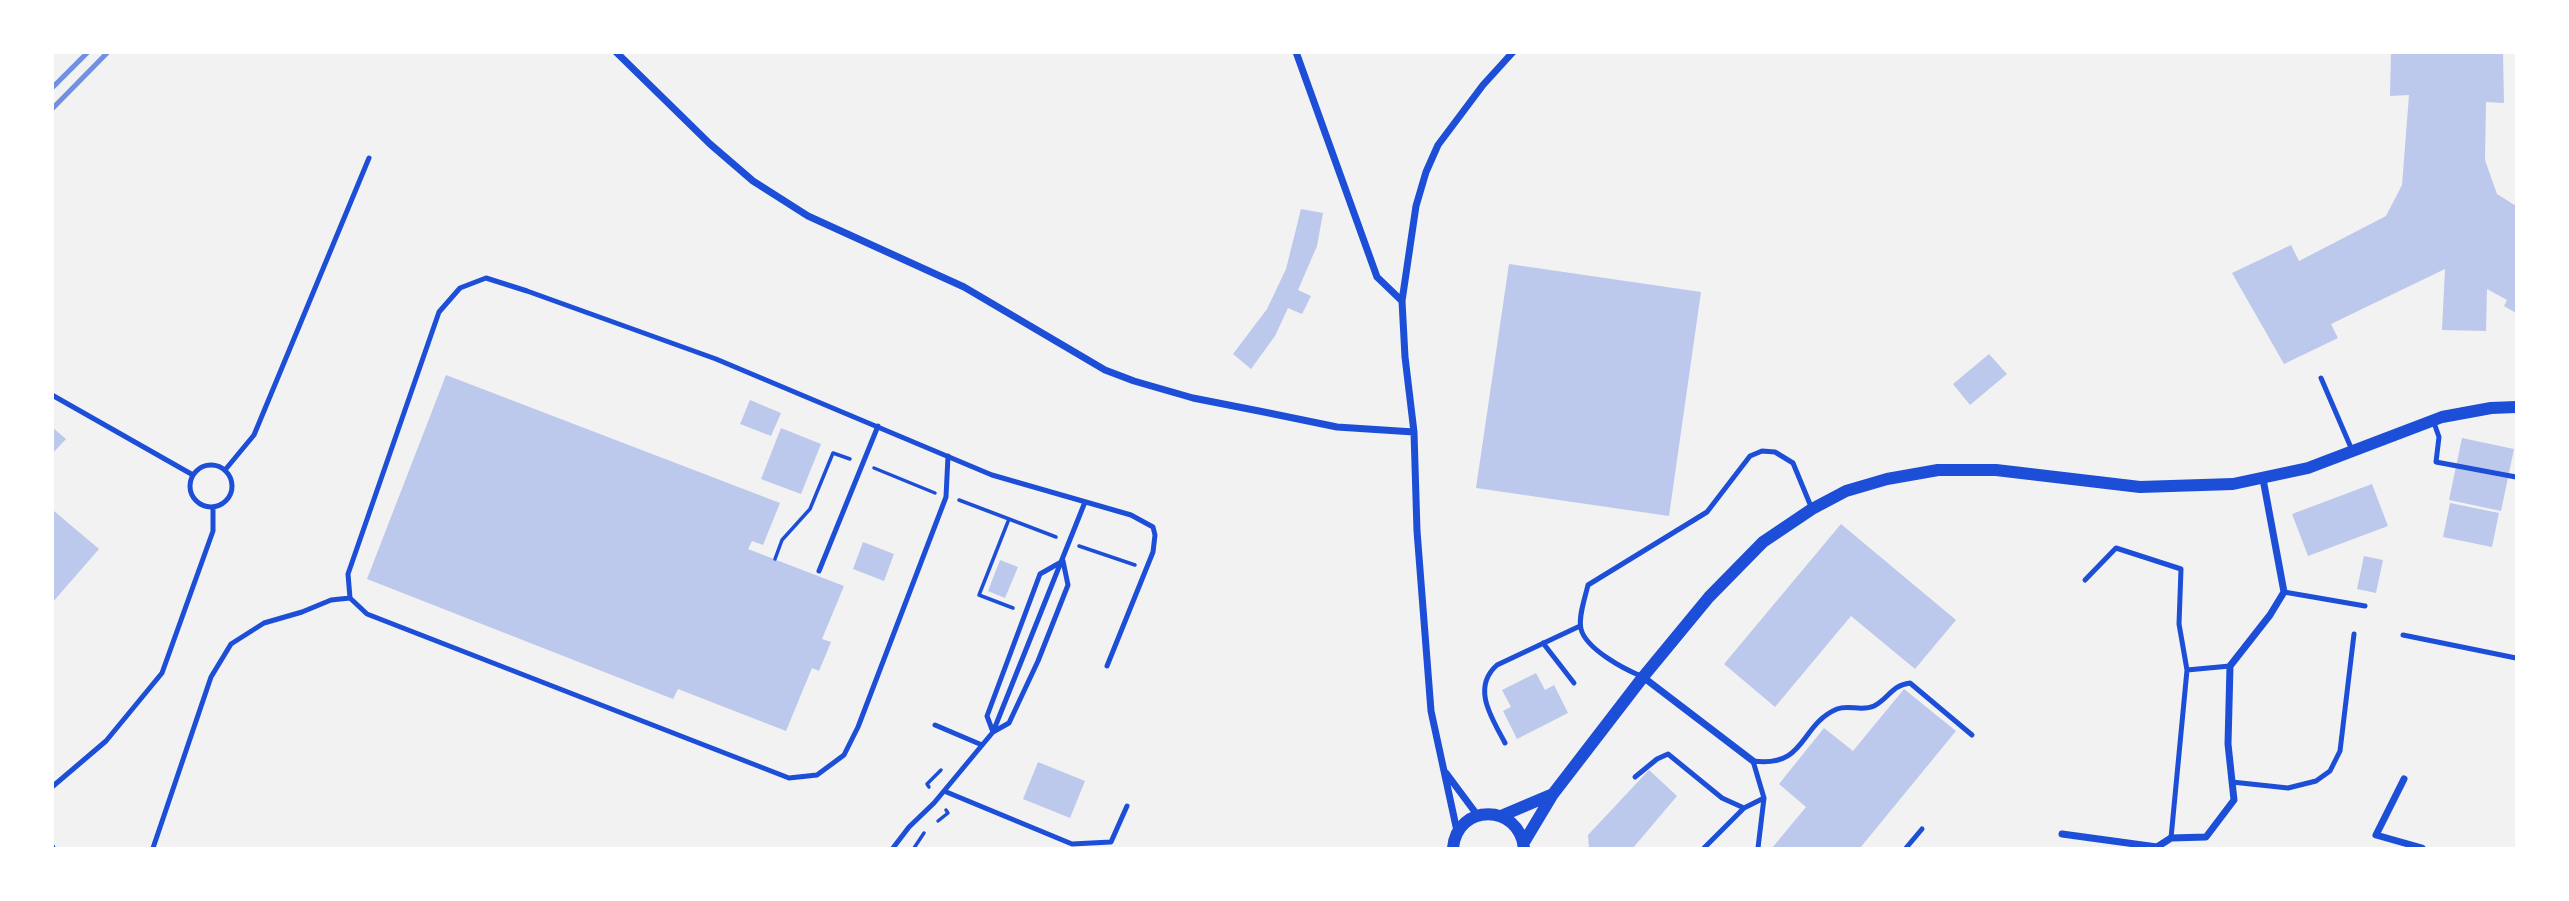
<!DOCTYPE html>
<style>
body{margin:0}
#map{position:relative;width:2569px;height:901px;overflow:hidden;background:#f2f2f2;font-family:"Work Sans",sans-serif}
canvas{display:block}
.frame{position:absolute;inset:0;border:54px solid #fff;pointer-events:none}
</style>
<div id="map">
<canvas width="2569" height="901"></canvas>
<div class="frame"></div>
</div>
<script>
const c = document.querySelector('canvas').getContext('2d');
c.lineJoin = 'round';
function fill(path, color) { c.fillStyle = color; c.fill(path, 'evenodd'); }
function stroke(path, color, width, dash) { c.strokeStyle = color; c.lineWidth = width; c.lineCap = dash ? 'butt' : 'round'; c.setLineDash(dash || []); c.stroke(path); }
fill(new Path2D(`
 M2391,52H2503L2504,103L2486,102L2485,160L2497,194L2516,206V313L2504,306L2507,300L2487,289L2486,331L2442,330L2445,269L2331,324L2338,338L2284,364L2232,273L2291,245L2299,261L2386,216L2402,185L2409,95L2390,96Z
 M1301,209L1323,213L1317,246L1298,290L1311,296L1302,314L1288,308L1275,336L1251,369L1233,354L1267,309L1286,269Z
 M1509,264L1701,292L1669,516L1476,488Z
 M1989,354L2007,374L1970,405L1953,384Z
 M446,375L780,503L763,545L752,541L748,549L844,586L822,639L831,642L819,671L812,668L786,731L678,689L673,699L367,579Z
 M750,400L781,413L771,436L740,424Z
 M52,427L66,439L52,454Z
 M781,428L821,444L801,494L761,479Z
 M2462,438L2514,449L2501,511L2449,500Z
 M2372,484L2388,526L2308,556L2292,514Z
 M2450,503L2499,513L2492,547L2443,537Z
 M54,511L99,549L52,603V513Z
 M1841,524L1956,620L1915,669L1851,616L1775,707L1724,664Z
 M863,542L894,554L884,581L853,569Z
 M2364,556L2383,560L2376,593L2357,589Z
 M1000,560L1018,567L1005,598L988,591Z
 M1536,673L1545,690L1554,685L1568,713L1517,739L1503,711L1511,707L1502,690Z
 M1904,689L1956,731L1860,848H1772L1806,807L1779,784L1824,728L1853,751Z
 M1038,762L1085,781L1070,818L1023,799Z
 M1649,770L1677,796L1633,848H1589L1588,835Z`), '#bdc9ec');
stroke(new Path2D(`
 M874,468L935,493
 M959,500L1009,519L979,595L1013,608
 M1009,519L1056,537
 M1079,546L1135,565
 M775,559L782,540L810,509L833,453L850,459
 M929,787L927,784L941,770
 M938,821L948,813L946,810
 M52,844L54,848
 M914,848L924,833`), '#1d4ed8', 3.5);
stroke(new Path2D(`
 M2321,378L2352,450
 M52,395L193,475
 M2433,420L2439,437L2436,462L2516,477
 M948,456L946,497L858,727L844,755L817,775L789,778L367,614L350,598L348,574L439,312L460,288L486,278L527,291L716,359L980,470L992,475L1131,515L1153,527L1155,535L1153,552L1107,666
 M190 486a21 21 0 1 1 42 0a21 21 0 1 1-42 0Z
 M225,470L254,435L369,158
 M819,571L878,426
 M2085,580L2116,548L2181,569L2179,624L2187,670
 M2284,592L2365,606
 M2403,635L2516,658
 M1543,643L1574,683
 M1641,676C1624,669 1586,649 1581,629C1578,617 1585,598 1588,585L1707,512L1750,456L1762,451L1775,452L1793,463L1812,509
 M935,725L982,745
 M993,732L987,716L1040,574L1063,561
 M993,732L1009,723L1038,661L1068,585L1063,561
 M1505,743C1492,718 1471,688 1497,665L1580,626
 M1635,777L1657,759L1668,754L1722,798L1744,808
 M2232,782L2288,788L2316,781L2330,771L2340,751L2354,634
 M52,787L106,741L162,673L213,531V507
 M944,791L1072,844L1111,842L1127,806
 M2171,838L2187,670L2230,666
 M153,848L211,677L231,644L264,623L302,612L331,600L350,598
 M893,848L909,827L934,803L993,732L1085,502
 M1704,848L1744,808L1764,798
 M1758,848L1764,798L1753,761C1807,768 1799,725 1837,709C1849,704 1861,712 1874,706C1889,698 1892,685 1910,683L1972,735
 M1906,848L1922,829`), '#1d4ed8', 5);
stroke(new Path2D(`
 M616,52L710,144L753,181L808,216L964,287L1105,370L1134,381L1193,398L1264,412L1337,427L1414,432
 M1296,52L1377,277L1402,301
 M1643,677L1753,761
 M1446,773L1478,816
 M2404,779L2376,835L2422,848
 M1457,831L1431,711L1417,531L1414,432L1405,357L1402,301L1416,206L1426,172L1438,145L1483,85L1513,52
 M2062,834L2157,847L2171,838L2206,837L2234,800L2228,744L2230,666L2270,615L2284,592L2263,479`), '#1d4ed8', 7);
stroke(new Path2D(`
 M1501,816L1553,794
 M1523,844L1553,794L1643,677L1709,597L1763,542L1812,509L1846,491L1887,479L1938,470H1996L2140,487L2233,484L2308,468L2442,417L2491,408L2516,407
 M1453,848C1457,803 1519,803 1524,848`), '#1d4ed8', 12);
stroke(new Path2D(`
 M52,88L88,52
 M52,109L108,52`), '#7290e2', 5);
</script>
